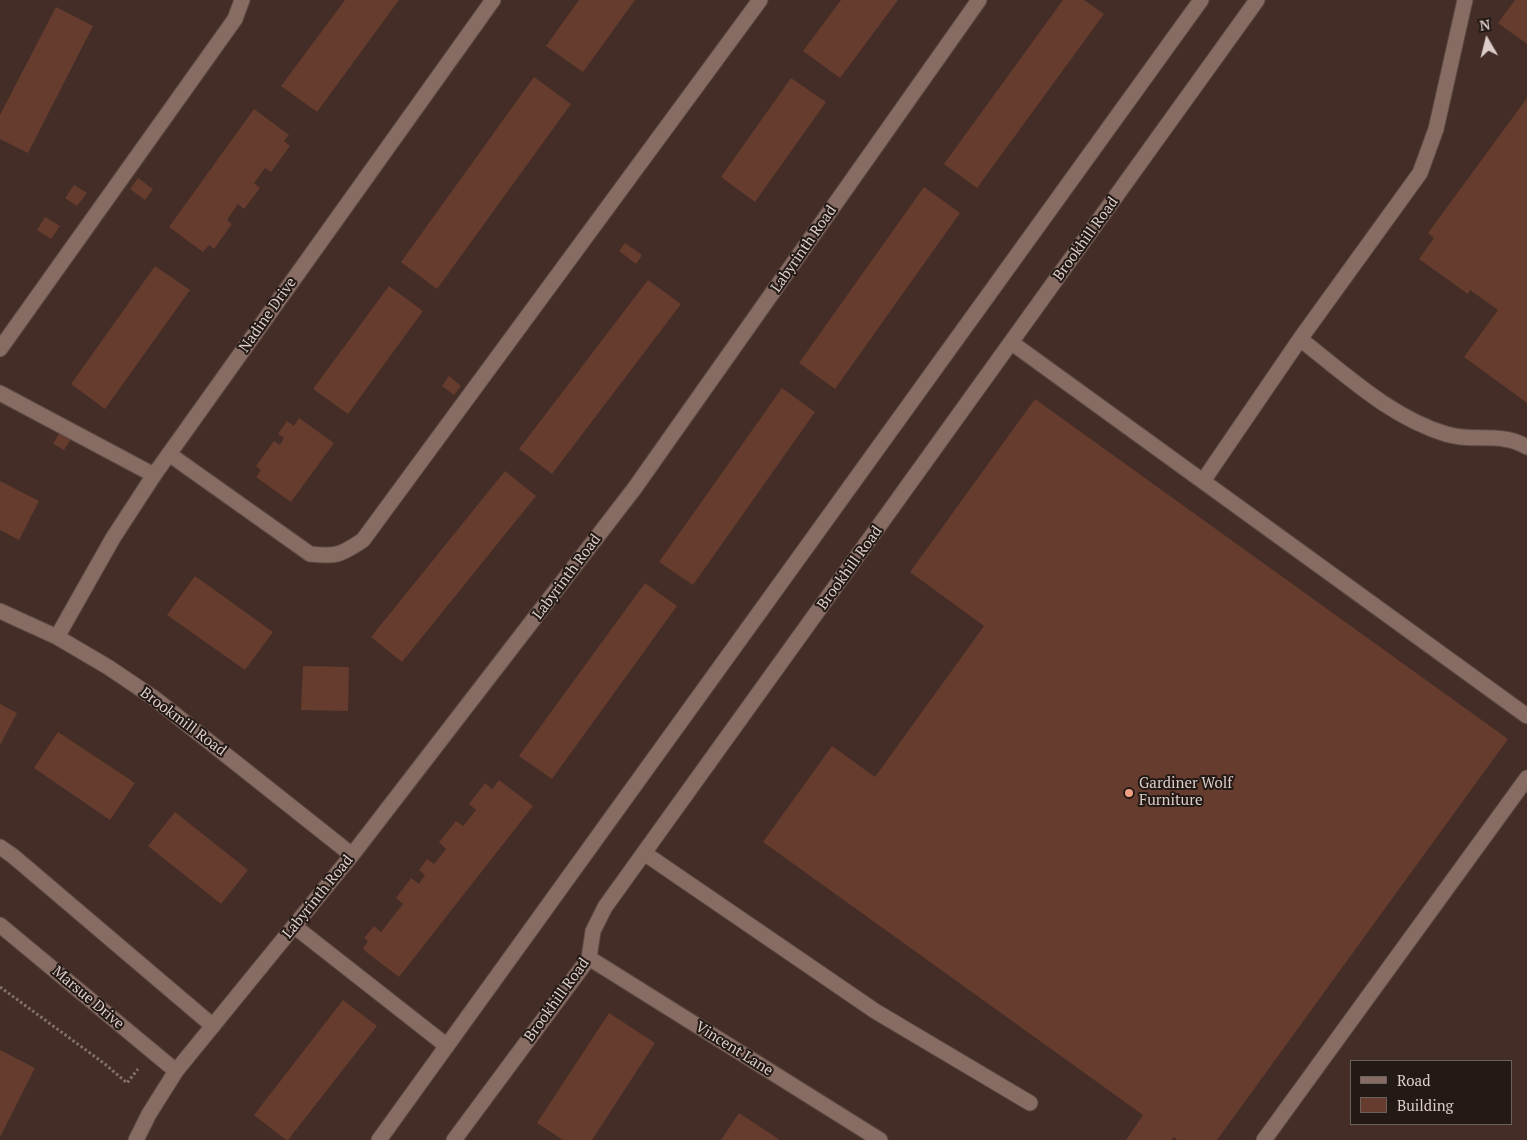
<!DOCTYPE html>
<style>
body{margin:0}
#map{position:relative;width:1527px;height:1140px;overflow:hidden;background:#442d26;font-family:"PT Serif",serif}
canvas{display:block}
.legend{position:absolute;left:1350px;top:1060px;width:162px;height:65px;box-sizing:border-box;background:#231915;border:1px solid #6d615d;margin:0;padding:6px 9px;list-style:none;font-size:15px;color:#ddcec9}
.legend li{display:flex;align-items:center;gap:10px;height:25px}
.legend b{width:25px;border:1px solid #6d615d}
.north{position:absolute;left:1462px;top:15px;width:50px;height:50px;-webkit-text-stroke:4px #231915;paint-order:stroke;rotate:352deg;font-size:14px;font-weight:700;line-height:20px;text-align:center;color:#ddcec9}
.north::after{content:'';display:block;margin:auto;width:18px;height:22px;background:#ddcec9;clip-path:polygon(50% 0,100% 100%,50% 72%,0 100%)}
</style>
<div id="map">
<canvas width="1527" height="1140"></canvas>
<ul class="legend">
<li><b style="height:6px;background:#876c63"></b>Road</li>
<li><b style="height:14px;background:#653c2e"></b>Building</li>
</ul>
<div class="north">N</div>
</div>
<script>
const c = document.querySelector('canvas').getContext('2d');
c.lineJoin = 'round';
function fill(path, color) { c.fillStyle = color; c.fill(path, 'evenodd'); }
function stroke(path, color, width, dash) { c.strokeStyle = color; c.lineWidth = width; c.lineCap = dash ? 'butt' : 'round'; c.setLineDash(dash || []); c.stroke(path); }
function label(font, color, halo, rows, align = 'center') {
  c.font = font + ' "PT Serif",serif'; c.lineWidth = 4; c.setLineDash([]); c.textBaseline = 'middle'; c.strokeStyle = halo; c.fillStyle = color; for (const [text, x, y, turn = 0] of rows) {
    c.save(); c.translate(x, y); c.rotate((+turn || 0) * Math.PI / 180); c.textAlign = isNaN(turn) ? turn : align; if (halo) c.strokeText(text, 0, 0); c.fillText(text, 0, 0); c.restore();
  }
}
fill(new Path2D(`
 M345,0H399L317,112L281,86Z
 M579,0H635L583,72L546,46Z
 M841,0H898L840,78L803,51Z
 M1063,0H1084L1104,14L977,188L944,164Z
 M1515,0H1527V44L1498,23Z
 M56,7L93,26L28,153L0,139V115Z
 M534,77L571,104L437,289L401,262Z
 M791,78L826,102L755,202L721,177Z
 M1527,98V403L1464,357L1498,310L1470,290L1468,294L1419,259L1434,238L1428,233Z
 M254,109L289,135L284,141L290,146L271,172L265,168L254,183L260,188L244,209L238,204L227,220L232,224L214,249L209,245L203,252L169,227Z
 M138,178L153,189L145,200L130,189Z
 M74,185L87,193L77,206L65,198Z
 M924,187L960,213L835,389L799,363Z
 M45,217L60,226L51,239L37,230Z
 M625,243L642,255L636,264L619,251Z
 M155,266L190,290L105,409L71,384Z
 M648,280L681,304L552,474L519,449Z
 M389,286L423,311L348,414L313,389Z
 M449,376L461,386L454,395L442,386Z
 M782,388L815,412L693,585L659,562Z
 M1035,399L1508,739L1217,1140H1177L1174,1137L1172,1140H1126L1143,1115L763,842L832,746L875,777L984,626L910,572Z
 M299,418L334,443L291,502L256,477L261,470L256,466L274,441L280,445L284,438L278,434L287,421L294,426Z
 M60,432L71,439L64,450L53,444Z
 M505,471L536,496L402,662L371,637Z
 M0,481L39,501L19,540L0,530Z
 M195,576L273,632L245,670L167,615Z
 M645,583L677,606L552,779L519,756Z
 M303,666L349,667L348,711L301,710Z
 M0,704L17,713L0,745Z
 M58,732L135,783L110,820L34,768Z
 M499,780L533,806L399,977L365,951L363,948L368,941L364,938L374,926L381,932L403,904L396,898L411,878L419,884L425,875L419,870L427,859L434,864L446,849L439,842L456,821L463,826L476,810L469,804L485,783L492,789Z
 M175,812L248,870L221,904L148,846Z
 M343,1000L377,1026L288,1140H286L254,1115Z
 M609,1013L655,1043L592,1140H563L537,1123Z
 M0,1050L35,1068L0,1137Z
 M739,1113L780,1140H721Z`), '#653c2e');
const lane = new Path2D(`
 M1300,339C1345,374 1390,417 1446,434C1474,443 1500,431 1527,447
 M1012,343L1527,716
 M0,349L235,19L242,0
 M0,393L154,475
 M169,454L310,554C336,557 341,555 363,540L760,0
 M1203,481L1300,339L1420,173L1436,129L1465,0
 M0,847L13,856L213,1026
 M644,853L875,1011L1030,1103
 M294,926L447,1046
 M379,1140L1201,0
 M1264,1140L1527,778`);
const street = new Path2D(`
 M0,611L57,637L108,667L154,698L352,855
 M57,637L113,538L154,475L493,0
 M0,925L176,1071
 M589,958L880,1140
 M136,1140L149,1114L176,1071L352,855L634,489L979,0
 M454,1140L589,958L593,931L605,907L1257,0`);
stroke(lane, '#5c4942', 17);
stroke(street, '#5c4942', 17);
stroke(new Path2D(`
 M0,987L105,1064L127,1083L138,1069`), '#85716b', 3, [2.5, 2.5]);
stroke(lane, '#876c63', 15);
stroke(street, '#876c63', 15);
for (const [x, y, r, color] of [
 [1129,793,5,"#f39f83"]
]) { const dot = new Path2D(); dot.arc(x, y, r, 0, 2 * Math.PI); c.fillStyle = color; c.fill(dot); stroke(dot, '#231915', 2); }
label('15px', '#ddcec9', '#231915', [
 ["Brookhill Road",1086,239,-54],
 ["Labyrinth Road",804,249,-55],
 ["Nadine Drive",268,315,-55],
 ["Brookhill Road",850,568,-54],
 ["Labyrinth Road",567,577,-53],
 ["Brookmill Road",183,722,37],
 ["Labyrinth Road",318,897,-51],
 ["Marsue Drive",88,998,40],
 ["Brookhill Road",557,1000,-54],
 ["Vincent Lane",734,1049,32]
]);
label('15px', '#ddcec9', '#231915', [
 ["Gardiner Wolf",1139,784],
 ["Furniture",1139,801]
], 'left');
</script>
